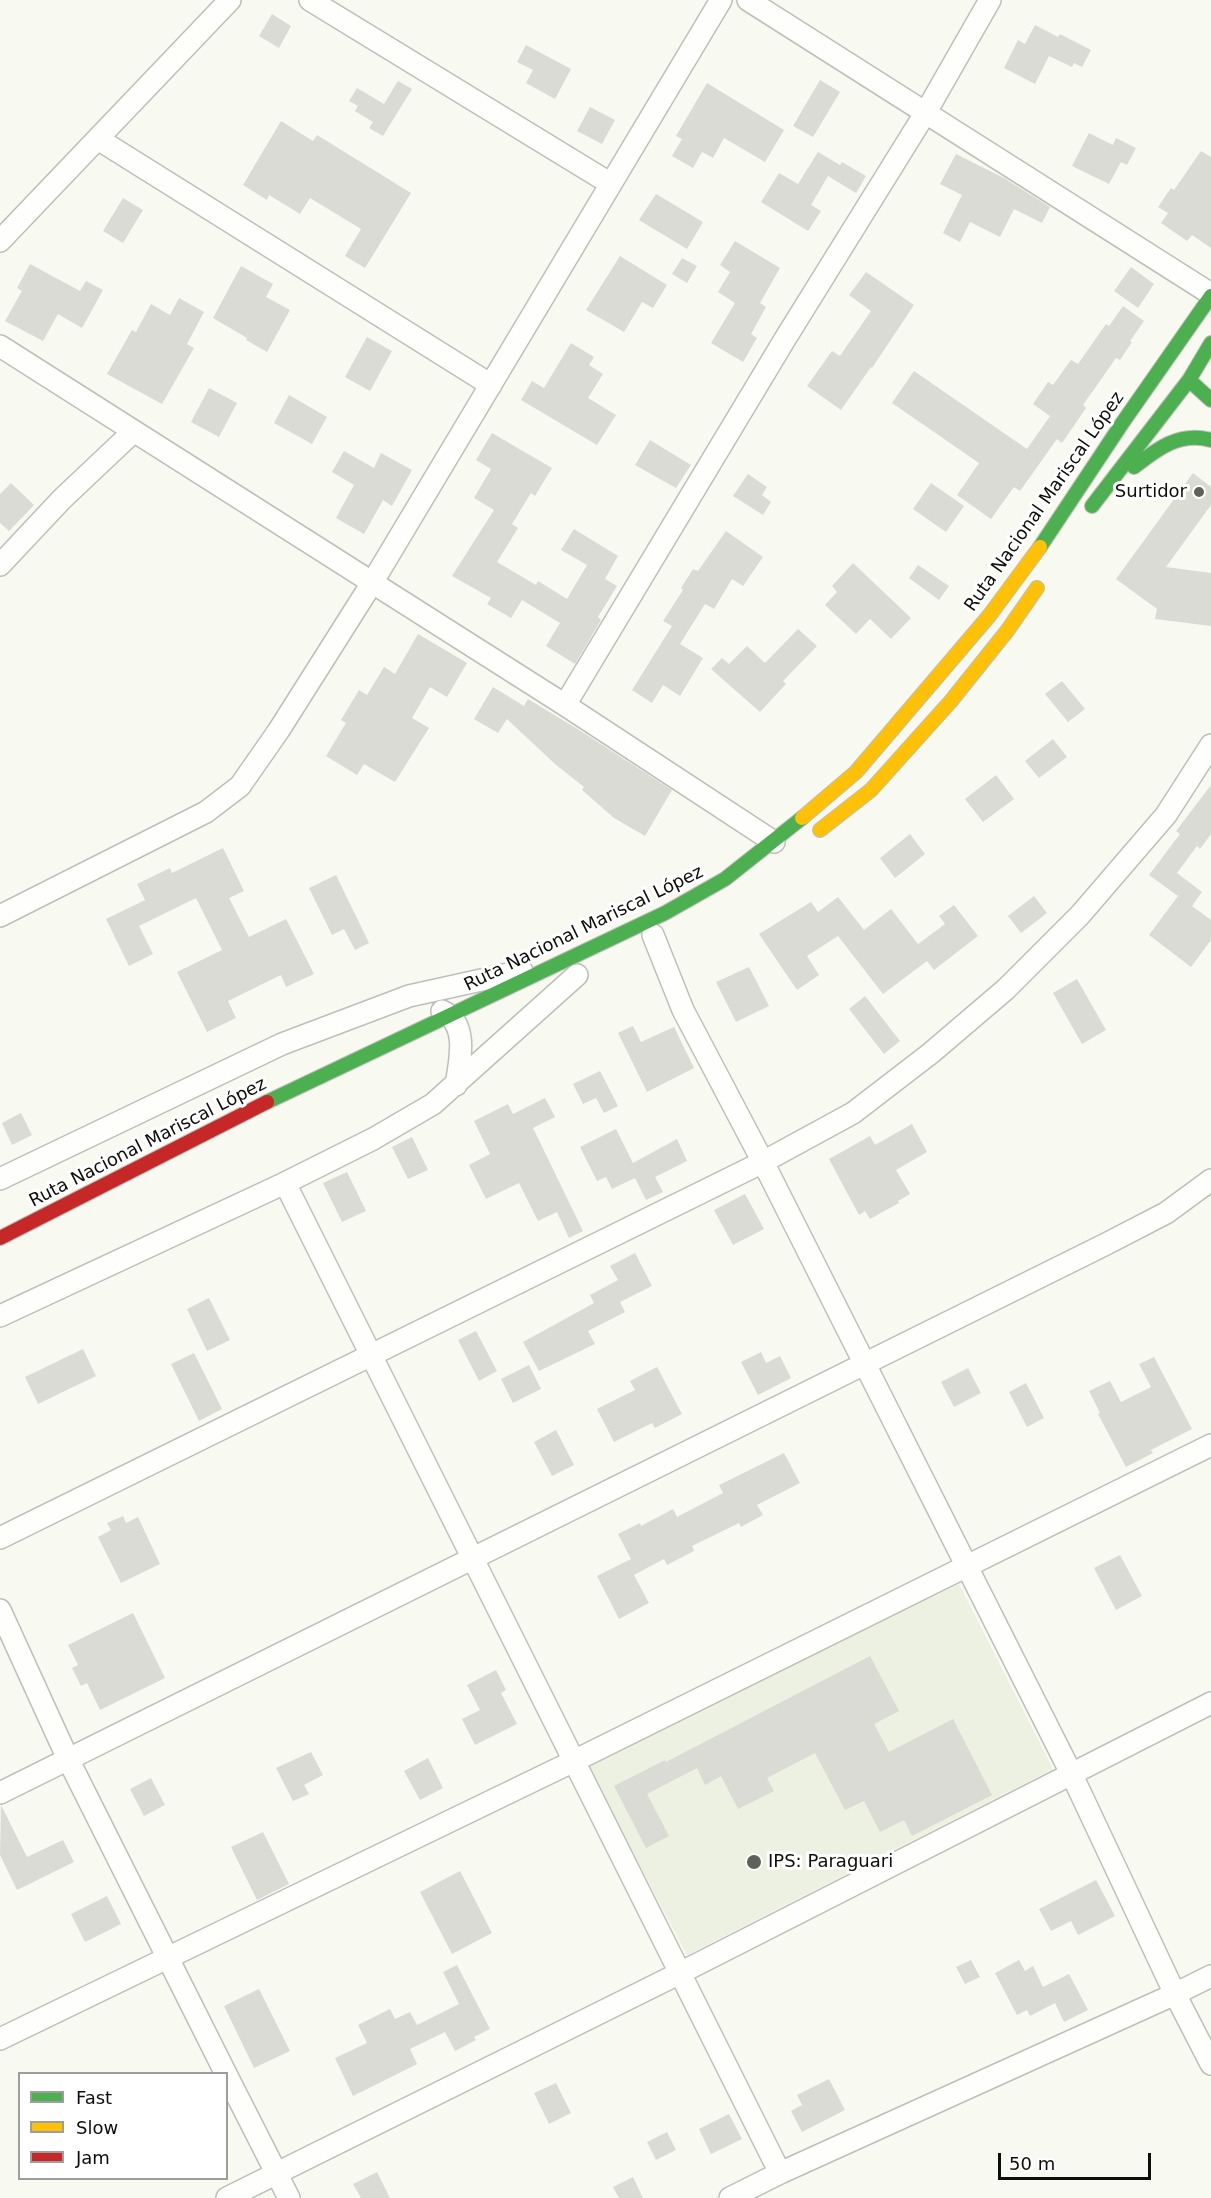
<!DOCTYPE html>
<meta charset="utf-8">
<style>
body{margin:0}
#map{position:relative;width:1211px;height:2198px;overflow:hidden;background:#f8faf2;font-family:"DejaVu Sans",sans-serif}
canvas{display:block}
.legend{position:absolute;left:18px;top:2072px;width:210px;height:108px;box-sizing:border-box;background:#fff;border:2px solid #9e9f9d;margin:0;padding:8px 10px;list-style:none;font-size:18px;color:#0c0e09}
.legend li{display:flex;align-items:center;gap:12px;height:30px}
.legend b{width:30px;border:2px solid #9e9f9d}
.scale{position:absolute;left:998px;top:2153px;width:153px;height:27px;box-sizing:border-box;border:3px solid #0c0e09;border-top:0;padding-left:8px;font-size:18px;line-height:21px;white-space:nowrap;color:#0c0e09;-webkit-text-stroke:4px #fff;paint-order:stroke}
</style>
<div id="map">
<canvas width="1211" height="2198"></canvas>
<ul class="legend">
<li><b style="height:8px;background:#4caf50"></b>Fast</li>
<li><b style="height:8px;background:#ffc107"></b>Slow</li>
<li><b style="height:8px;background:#c62828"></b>Jam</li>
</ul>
<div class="scale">50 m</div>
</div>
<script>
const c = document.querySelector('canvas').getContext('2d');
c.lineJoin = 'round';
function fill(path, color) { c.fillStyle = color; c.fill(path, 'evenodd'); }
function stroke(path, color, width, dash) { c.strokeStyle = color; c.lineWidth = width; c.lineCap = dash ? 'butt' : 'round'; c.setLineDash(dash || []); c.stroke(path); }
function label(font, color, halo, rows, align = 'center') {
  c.font = font + ' "DejaVu Sans",sans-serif'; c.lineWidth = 6; c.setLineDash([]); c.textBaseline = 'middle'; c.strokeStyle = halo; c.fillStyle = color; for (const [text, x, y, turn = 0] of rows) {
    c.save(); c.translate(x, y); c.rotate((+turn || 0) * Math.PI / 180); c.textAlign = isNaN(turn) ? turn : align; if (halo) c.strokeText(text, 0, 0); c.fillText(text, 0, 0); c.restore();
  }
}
fill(new Path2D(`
 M959,1584L1053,1769L687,1955L587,1765Z`), '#ecf1e2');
fill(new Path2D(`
 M272,14L291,26L279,48L259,36Z
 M1035,25L1058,37L1060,34L1091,50L1082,67L1074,63L1072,67L1049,56L1035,84L1004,68L1018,40L1025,44Z
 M526,45L571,69L555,99L526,83L533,70L517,62Z
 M820,80L840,92L813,137L793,126Z
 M398,81L412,89L383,136L369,128L373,122L355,111L358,106L349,101L357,88L384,104Z
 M707,83L784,130L765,162L724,138L713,158L702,152L693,168L672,156L682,139L676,136Z
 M590,107L615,120L602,144L577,131Z
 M281,121L313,141L317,135L411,193L365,268L345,256L361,229L310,198L300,214L269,195L267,200L243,185Z
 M1089,133L1113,145L1116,138L1136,148L1127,165L1121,162L1109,184L1072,166Z
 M1201,151L1211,157V248L1192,235L1187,241L1161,223L1168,213L1158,207L1171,188L1174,190Z
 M818,152L840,165L842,162L866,176L856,193L828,176L811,205L821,211L808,231L761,202L779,173L798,184Z
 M956,154L1004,178L1050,207L1042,223L1014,209L1000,237L970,222L960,242L943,233L962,195L940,184Z
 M656,194L703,222L687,249L639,220Z
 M123,198L143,210L123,243L103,231Z
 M735,241L780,268L760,303L766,307L751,334L757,338L743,362L711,343L735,303L718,292L730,272L720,265Z
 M620,256L667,285L653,308L642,302L624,332L586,310Z
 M682,258L697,266L687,283L672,274Z
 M30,264L80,291L86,281L103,290L82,328L58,314L43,341L5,321L22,291L17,288Z
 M241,266L273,284L266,297L290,310L267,352L246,340L247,338L213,318Z
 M1131,267L1154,284L1138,308L1114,291Z
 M866,272L914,305L872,368L871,367L841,410L807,386L832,351L840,356L871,311L849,295Z
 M179,298L204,312L187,344L194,348L162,404L107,374L132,330L136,332L151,304L170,315Z
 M1123,306L1144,321L1130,341L1132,342L1120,360L1116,358L1083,405L1086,408L1062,443L1057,439L1020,491L1014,487L991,519L957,495L979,463L892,403L914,371L1027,449L1050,416L1033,404L1048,382L1053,385L1071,360L1078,364L1106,324L1109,326Z
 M367,337L392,351L370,391L345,377Z
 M571,343L594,357L589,365L603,374L588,398L616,415L597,445L521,400L532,381L544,388Z
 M209,388L237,403L219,437L191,422Z
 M289,395L327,417L312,444L274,423Z
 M492,433L552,468L535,496L531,493L512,524L518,528L497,562L536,585L538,581L567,599L587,565L561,550L574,529L618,556L605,579L617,586L598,617L601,620L575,664L546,646L560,623L522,600L511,618L487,604L491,598L452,576L494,510L474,498L491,469L476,460Z
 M650,440L691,465L676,488L635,465Z
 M344,451L374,468L381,453L412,470L392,506L383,500L364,534L336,518L354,485L332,472Z
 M1193,473L1211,487V505L1166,567L1211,573V626L1155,619L1157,609L1116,579Z
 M748,474L767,487L762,495L771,502L763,515L733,496Z
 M11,483L34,505L9,531L0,523V494Z
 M931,483L964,506L946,532L913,509Z
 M726,531L763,557L743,586L732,579L714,609L705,604L680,644L703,658L680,696L663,685L652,703L632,690L672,626L663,621L683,590L681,588L693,569L698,571Z
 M853,563L911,618L891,639L870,619L856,634L825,605L837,592L832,586Z
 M918,565L949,586L939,600L909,578Z
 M798,629L817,646L783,681L786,684L760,712L711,669L722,658L729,664L747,646L765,663Z
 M418,634L467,663L447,697L430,687L412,718L429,728L395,782L364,764L357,775L326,756L346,723L341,720L359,690L367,695L384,667L395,674Z
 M1062,681L1085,709L1068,722L1045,694Z
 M493,687L524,706L528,699L576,728L672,790L645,836L614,818L582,790L584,787L555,764L507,719L498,733L474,719Z
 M1053,739L1067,757L1039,778L1025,761Z
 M996,775L1014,799L983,822L965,799Z
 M1211,785V834L1200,849L1197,846L1177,873L1202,892L1192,906L1211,920V940L1191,967L1149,935L1178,896L1149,875L1180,834L1176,831Z
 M910,834L925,854L895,878L880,858Z
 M223,848L244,891L229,898L249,937L286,919L314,974L286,987L281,975L228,1001L236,1018L207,1032L177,972L222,950L196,898L139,926L153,954L129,966L106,919L145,900L137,884L170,868L172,873Z
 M336,875L369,943L355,950L344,929L332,935L309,888Z
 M1034,896L1047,913L1021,933L1008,916Z
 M838,897L864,930L891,909L918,944L945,924L939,916L954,905L978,936L934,970L927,961L883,994L838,936L807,956L819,975L797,990L759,934L811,902L818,912Z
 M749,967L769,1006L736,1022L716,982Z
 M1077,979L1106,1030L1082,1044L1053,993Z
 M865,996L900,1041L884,1054L849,1009Z
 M633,1026L641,1042L674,1027L694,1068L647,1092L618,1033Z
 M600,1071L618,1106L604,1113L596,1098L583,1104L573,1084Z
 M545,1098L555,1117L533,1128L583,1231L569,1238L557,1212L538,1221L519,1183L486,1199L469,1165L490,1154L474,1121L508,1104L513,1114Z
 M21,1113L32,1135L12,1145L2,1123Z
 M912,1124L927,1152L896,1170L910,1194L898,1201L899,1203L870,1219L865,1211L859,1215L829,1159L870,1136L875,1145Z
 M616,1129L633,1163L677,1139L687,1161L655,1177L663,1192L646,1200L635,1178L612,1189L606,1177L597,1181L580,1147Z
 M412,1137L428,1170L408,1179L392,1147Z
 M347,1172L366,1211L342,1222L323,1183Z
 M745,1194L764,1229L733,1245L714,1210Z
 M635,1253L652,1286L620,1302L625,1312L588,1331L595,1344L539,1371L523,1342L594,1303L590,1295L618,1280L610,1266Z
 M209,1298L230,1340L207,1351L187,1309Z
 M476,1331L497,1371L479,1381L458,1340Z
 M83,1349L96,1376L38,1404L25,1377Z
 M761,1352L766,1363L780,1356L791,1378L758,1395L741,1362Z
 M194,1353L222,1409L199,1421L171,1364Z
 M1154,1357L1192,1429L1151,1450L1153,1453L1126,1467L1098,1414L1100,1413L1089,1391L1110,1381L1121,1402L1151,1387L1139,1364Z
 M529,1365L541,1389L513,1403L501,1379Z
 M657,1367L682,1414L655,1428L652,1423L614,1442L597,1409L635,1390L630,1381Z
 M968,1368L981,1393L954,1407L941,1382Z
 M1026,1383L1044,1418L1027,1427L1009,1392Z
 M556,1430L574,1465L552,1476L534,1442Z
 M784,1453L800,1483L757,1505L763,1515L741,1527L739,1523L692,1546L694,1551L667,1565L664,1559L634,1575L649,1603L619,1619L597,1576L631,1559L618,1534L640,1523L641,1526L673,1509L677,1517L723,1493L719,1485Z
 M123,1516L126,1523L138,1517L160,1564L121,1583L98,1537L111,1530L107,1523Z
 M1120,1555L1142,1596L1116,1610L1094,1568Z
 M133,1613L165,1678L100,1710L87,1683L81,1686L72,1668L78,1665L68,1645Z
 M870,1656L899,1711L874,1724L889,1752L953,1719L992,1795L912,1836L904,1820L880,1832L864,1801L845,1810L815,1753L767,1778L774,1791L738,1809L721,1776L705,1785L697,1768L647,1794L669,1836L646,1848L614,1786L665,1760L666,1762Z
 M496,1670L506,1690L501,1693L517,1724L475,1745L462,1719L480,1710L467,1685Z
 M311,1752L323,1775L304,1785L309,1794L293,1801L276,1768Z
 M428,1758L443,1788L420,1800L404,1771Z
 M151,1778L165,1805L144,1816L130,1789Z
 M1,1805L27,1857L63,1840L74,1862L17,1890L0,1855Z
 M263,1832L289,1884L257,1900L231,1847Z
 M460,1871L492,1933L452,1954L420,1892Z
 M1096,1880L1115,1916L1078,1935L1071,1921L1051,1931L1039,1909Z
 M107,1896L121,1924L85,1942L71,1914Z
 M971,1960L980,1977L965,1984L956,1967Z
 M1019,1960L1025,1971L1033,1966L1043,1987L1069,1974L1088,2010L1064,2022L1055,2003L1030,2016L1027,2010L1017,2015L995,1973Z
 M457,1965L490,2029L474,2037L476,2040L455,2051L445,2032L410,2049L417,2064L353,2096L335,2058L367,2043L358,2025L390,2009L395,2019L410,2012L417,2025L459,2004L443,1972Z
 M259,1989L290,2051L254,2068L224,2006Z
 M829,2079L845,2110L802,2132L791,2111L802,2105L797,2095Z
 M556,2083L571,2113L549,2124L534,2093Z
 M729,2114L742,2139L711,2154L699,2129Z
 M667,2132L676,2150L656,2160L647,2142Z
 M377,2172L390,2198H361L353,2184Z
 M633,2177L643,2198H619L613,2187Z`), '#d9dbd4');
const street = new Path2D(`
 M310,0L611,184
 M748,0L1211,294
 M98,139L491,385
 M0,241L230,0
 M0,346L565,705L774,842
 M0,565L62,499L133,432
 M565,705L785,339L926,112L990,0
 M0,916L206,812L240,786L279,730L372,583L721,0
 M653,935L683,1010L763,1162L1072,1775L1175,1994L780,2173L730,2198
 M442,1011C469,1023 460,1061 456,1085
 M0,1179L282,1044L409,996L522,971
 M0,1316L285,1183L373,1139L433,1104L577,975
 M0,1538L763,1162L853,1113L931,1053L1006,989L1080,915L1166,815L1211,745
 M0,1610L68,1759L226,2074
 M0,1793L1106,1244L1166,1213L1211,1180
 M1211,1976L1175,1994L1211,2064
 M0,2039L574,1761L285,1183
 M226,2074L289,2198
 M780,2173L574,1761L1211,1445
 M227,2198L680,1973L1211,1703`);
const fast = new Path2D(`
 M1189,380L1211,400
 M1134,467C1157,449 1180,431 1211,440
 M1092,506L1189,380L1211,343
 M1040,547L1123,422L1211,296
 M267,1102L665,913L725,879L802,818`);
const slow = new Path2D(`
 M802,818L856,772L989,616L1040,547
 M820,830L871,790L951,701L1007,631L1037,588`);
const jam = new Path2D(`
 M0,1238L267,1102`);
stroke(street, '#bebfb9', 24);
stroke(fast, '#bebfb9', 16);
stroke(slow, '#bebfb9', 16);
stroke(jam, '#bebfb9', 16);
stroke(street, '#fefefd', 21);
stroke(fast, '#4caf50', 14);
stroke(slow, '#ffc107', 14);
stroke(jam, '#c62828', 14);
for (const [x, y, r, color] of [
 [1199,492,6,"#5f615b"],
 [754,1862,8,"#5f615b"]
]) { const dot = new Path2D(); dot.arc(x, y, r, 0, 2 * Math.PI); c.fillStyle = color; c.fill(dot); stroke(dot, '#fff', 2); }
label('18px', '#0c0e09', '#fff', [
 ["Surtidor",1187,492],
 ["IPS: Paraguari",768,1862,"left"]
], 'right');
label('18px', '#0c0e09', '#fff', [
 ["Ruta Nacional Mariscal López",1045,502,-55],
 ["Ruta Nacional Mariscal López",584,929,-26],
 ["Ruta Nacional Mariscal López",148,1143,-27]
]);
</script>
